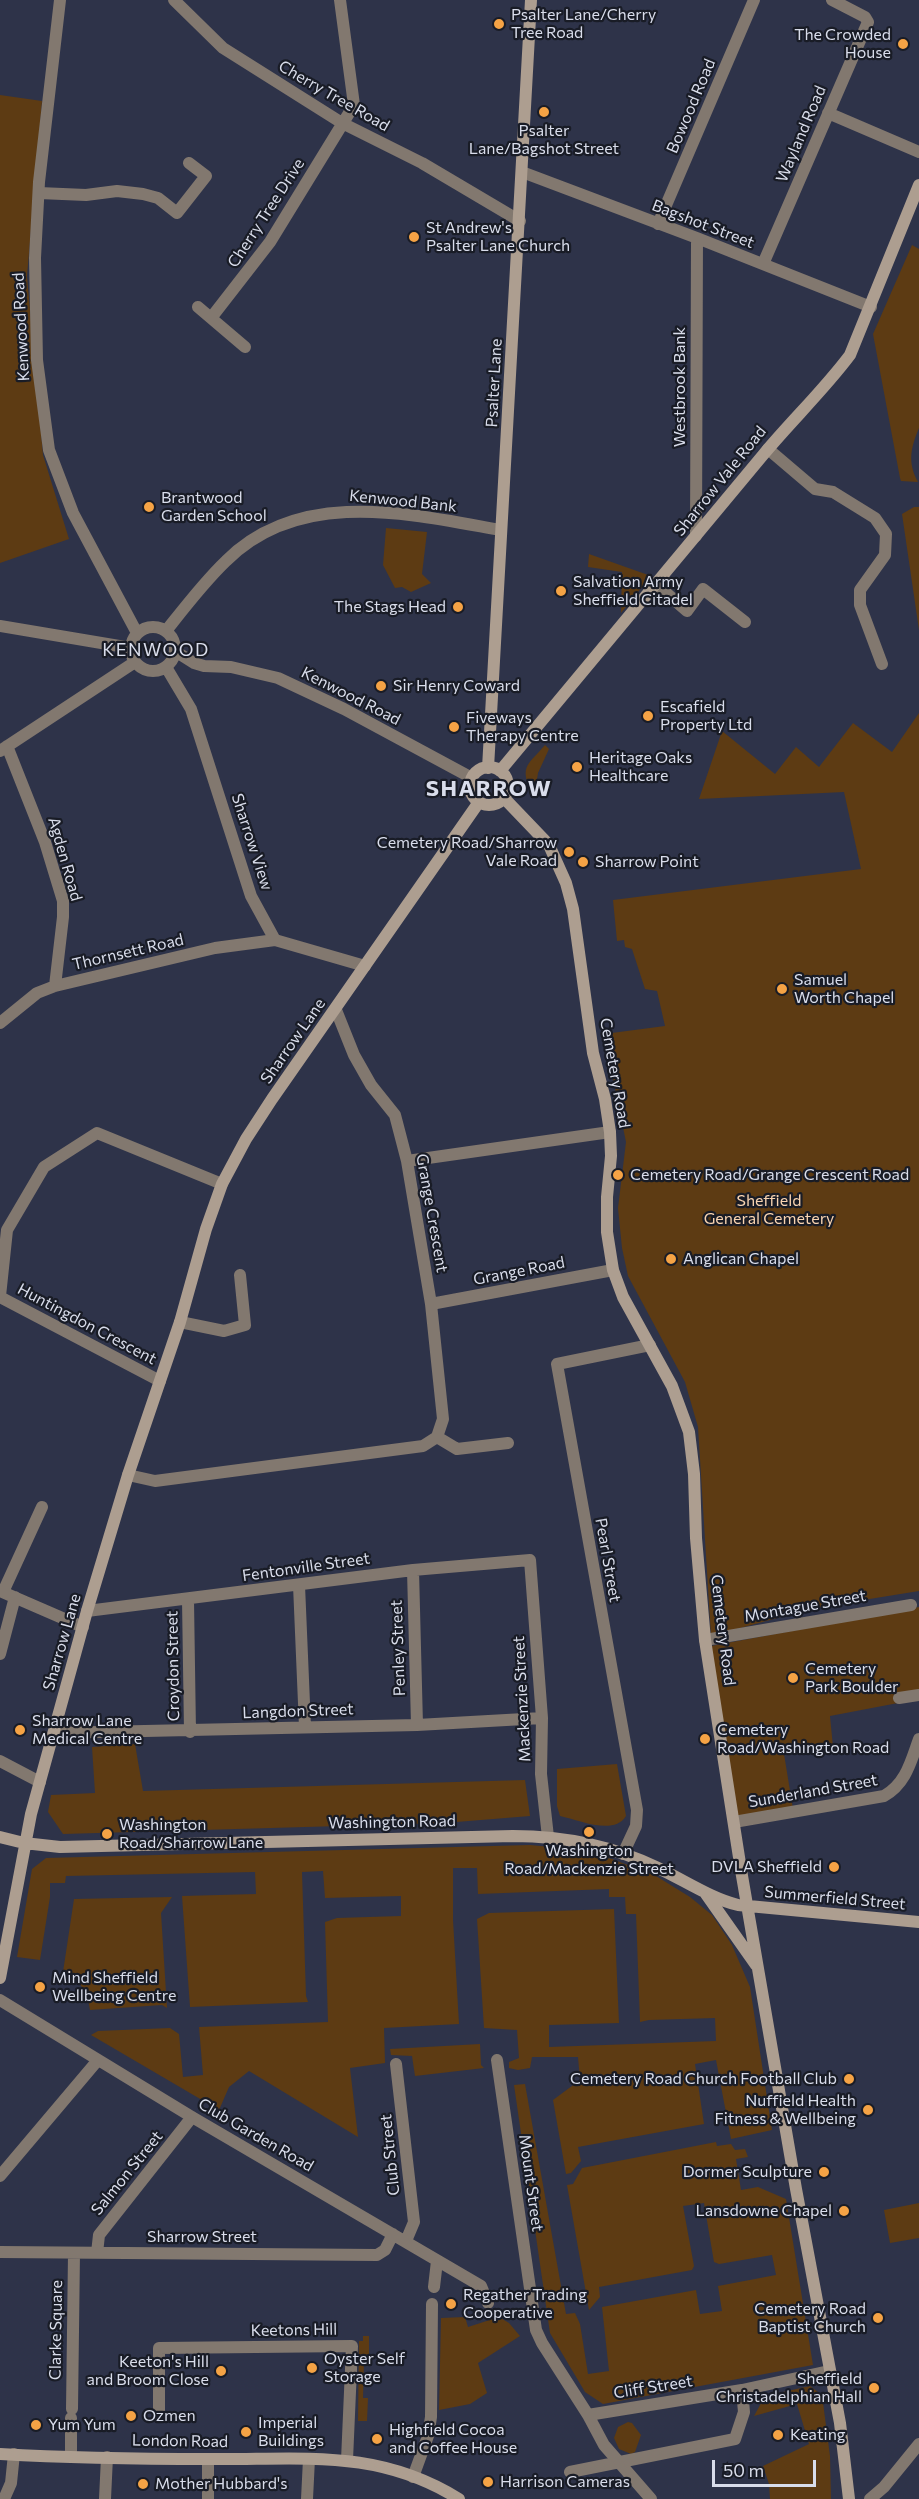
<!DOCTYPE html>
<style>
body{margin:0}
#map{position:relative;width:919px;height:2499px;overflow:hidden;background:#2e3349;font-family:Commissioner,sans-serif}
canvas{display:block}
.scale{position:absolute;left:712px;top:2460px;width:104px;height:27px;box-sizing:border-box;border:3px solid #d9ddeb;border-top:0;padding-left:8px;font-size:18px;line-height:21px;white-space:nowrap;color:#d9ddeb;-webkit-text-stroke:4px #191c26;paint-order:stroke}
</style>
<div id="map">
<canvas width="919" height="2499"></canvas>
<div class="scale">50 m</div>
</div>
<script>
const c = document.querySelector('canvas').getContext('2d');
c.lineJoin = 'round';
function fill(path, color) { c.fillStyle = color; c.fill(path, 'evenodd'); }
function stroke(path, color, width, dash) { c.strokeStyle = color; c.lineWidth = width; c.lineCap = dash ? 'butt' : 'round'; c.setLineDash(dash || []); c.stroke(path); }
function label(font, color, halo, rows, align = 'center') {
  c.font = font + ' Commissioner,sans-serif'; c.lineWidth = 4.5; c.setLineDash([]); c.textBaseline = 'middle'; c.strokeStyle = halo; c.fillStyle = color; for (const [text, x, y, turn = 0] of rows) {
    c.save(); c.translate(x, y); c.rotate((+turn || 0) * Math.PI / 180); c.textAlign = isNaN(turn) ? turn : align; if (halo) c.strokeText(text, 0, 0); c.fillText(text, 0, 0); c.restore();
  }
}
fill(new Path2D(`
 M0,95L42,101L27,276L43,455L69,539L0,563Z
 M912,245L919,249V428C911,447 907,462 918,482L901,481L900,478L873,334Z
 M914,507H919V630L902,514Z
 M386,528L427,532L422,574L431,583L411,592L402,587L395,588L383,565Z
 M589,554L651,576L621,613L622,572L588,567Z
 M919,713V1591L814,1608L711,1636L698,1427L685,1382L628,1276L622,1248L618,1208L626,1142L604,1034L665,1026L657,991L645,989L632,949L625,947L624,940L617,941L613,900L861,869L844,792L699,799L722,731L775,774L796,747L819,767L853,723L892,752Z
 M545,745L549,749L538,773L535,792L531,791C519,766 529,764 545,745Z
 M919,1607V1699L830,1716L833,1747L784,1754L793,1809L738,1818L711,1646Z
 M135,1744L143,1791L525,1780L530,1816L444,1823L63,1834L48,1812L51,1795L95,1793L92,1747Z
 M617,1764L626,1816C614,1836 579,1820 560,1816L557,1806V1769Z
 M530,1845L572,1849L612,1859L656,1876L690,1897L712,1915L732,1945L750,1987L772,2130L731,2139L716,2060L695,2064L704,2124L578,2147L581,2161L571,2173L566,2174L553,2100L580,2080L578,2057H532L530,2068L518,2070L509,2068V2062L519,2058L517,2030L484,2028L477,1919L489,1913L614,1909L619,2023L549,2025V2047L716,2041L715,2018L649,2020L640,2022L636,1914H626L625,1897H609V1889L478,1894L477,1868H453V1920L459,2024L384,2028L385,2063L350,2068L358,2137L249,2071L229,2087L219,2110L91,2035L98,2031L170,2028L179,2034L183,2077L203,2075L199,2027L328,2022L325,1922L337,1918L401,1916V1896L325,1898L323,1871L302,1872L306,1996L308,2002L190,2007L182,1896L256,1894L255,1872L66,1876L65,1883H50V1897L40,1960L17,1957L32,1869L46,1858Z
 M172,1897L161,1913L167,2008L162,2005L90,2010C87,1988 81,1983 63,1972L74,1899Z
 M480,2044L481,2065L484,2068L415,2076L412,2056L391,2055L390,2049Z
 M525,2084L566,2314L575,2313L580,2324L588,2374L609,2371L602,2307L696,2290L700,2314L722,2311L718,2286L776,2275L772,2255L719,2264L714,2262L704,2203L683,2206L694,2266L692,2270L599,2287L600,2297L589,2310L567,2185L573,2184L582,2168L716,2142L717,2146L731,2144L735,2150L745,2149L748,2157L736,2159L741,2190L758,2187L786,2199L813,2365L603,2404L585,2392L550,2333L514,2085Z
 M919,2203V2238L890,2243L884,2210Z
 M465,2317L468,2327L499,2317L509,2323L520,2336L478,2363L487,2393L470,2404L439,2410L441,2318Z
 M363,2336H369V2360H364L363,2398H368L367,2421H358L359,2341H363Z
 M810,2386L822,2395L830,2456L831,2499H770L769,2484L763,2466L809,2444L797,2404L754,2416L765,2396Z
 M628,2422L632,2423L641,2435L635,2452L631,2454L619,2449L614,2438L618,2427Z`), '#5d3b13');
stroke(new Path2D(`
 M60,0L39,182L35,258L37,360L49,450L73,513L137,633
 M174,0L223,48L342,123L422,163L520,221
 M828,113L919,152
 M522,172L697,238L871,307
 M39,193L86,195L117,191L143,194L158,198L177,213L206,176L189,163
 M658,224L754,0
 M763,264L868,22L865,17L832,0
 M198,307L245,347
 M211,318L270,242L354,105L340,0
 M768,449L815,489L833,492L875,518L886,534L885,555L860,590V605L882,664
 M696,536L697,238
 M657,585L687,611L703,589L745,622
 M0,626L131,648
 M131 649a22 22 0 1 1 44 0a22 22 0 1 1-44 0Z
 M166,631C185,607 204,582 226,561C300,487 410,514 501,530
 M175,651L194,663L204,666L231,667L278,678L344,709L472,778
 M166,667L191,709L251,896L275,940
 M7,746L45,842L63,901V917L55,986
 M0,751L135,662
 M0,1023L37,993L55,986L215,948L275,940L365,966
 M407,1161L610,1132
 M0,1296L7,1230L44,1167L97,1133L222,1184
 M0,1297L160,1381
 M431,1304L613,1270
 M180,1322L224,1331L245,1325L240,1275
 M437,1437L457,1449L508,1443
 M128,1475L155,1481L423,1446L437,1437L443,1419L431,1304L407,1161L395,1115L371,1085L354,1055L336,1010
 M413,1570L417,1725
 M299,1585L305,1727
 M0,1591L83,1627
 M3,1592L42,1507
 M188,1600L190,1732
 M87,1611L413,1570L530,1560L542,1718L541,1774L548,1837
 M705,1640L911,1605
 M0,1654L15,1597
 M899,1698L919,1695
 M54,1733L417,1725L542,1718
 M0,1761L40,1782
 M734,1822L884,1796C906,1784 911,1761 919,1739
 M623,1854L636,1826L637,1810L557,1364L650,1345
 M0,2000L192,2117L481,2286L488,2303
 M497,2060L536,2330L542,2343L588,2415L604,2445L651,2499
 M396,2064L414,2222L406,2241
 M0,2176L98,2060
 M0,2252L377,2255L385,2250L393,2234
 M97,2253L99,2235L192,2117
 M434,2287L437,2261
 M72,2409L74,2253
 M159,2410V2348L352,2346L347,2460
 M588,2415L742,2390L829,2371
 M71,2455V2418
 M570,2472L735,2439L744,2412L742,2390
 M413,2477L428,2436L431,2417L432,2304
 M4,2499L11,2483L14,2454
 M105,2499L107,2457
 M208,2499V2459
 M307,2499L309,2459
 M870,2499L884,2487L919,2444`), '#82786f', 12);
stroke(new Path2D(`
 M470 786a19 19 0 1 1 38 0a19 19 0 1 1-38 0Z
 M488,768L531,0
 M500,771C588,666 676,561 763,455C791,421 823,391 850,355L919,185
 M504,798L549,845L566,883L573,909L593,1053L605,1099L610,1132L611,1156L607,1197V1232L613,1270L623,1297L672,1386L689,1432L694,1474L696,1538L705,1640L741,1870L796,2189L840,2423L849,2499
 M0,1837L24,1843L60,1847L513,1836C563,1836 613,1846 658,1868C684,1880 710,1898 738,1905L919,1922
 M706,1894L756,1965
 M0,1978L31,1814L87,1611L128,1475L180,1322L206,1229L222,1184L246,1139L272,1099L479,802
 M0,2454C70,2458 141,2459 210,2459C302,2460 377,2448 459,2499`), '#ad9e90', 12);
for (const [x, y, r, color] of [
 [499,24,6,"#f5a345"],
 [903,44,6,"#f5a345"],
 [544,112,6,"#f5a345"],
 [414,237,6,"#f5a345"],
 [149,507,6,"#f5a345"],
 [561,591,6,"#f5a345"],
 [458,607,6,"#f5a345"],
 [381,686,6,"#f5a345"],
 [648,716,6,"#f5a345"],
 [454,727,6,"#f5a345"],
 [577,767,6,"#f5a345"],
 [569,852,6,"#f5a345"],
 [583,862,6,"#f5a345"],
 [782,989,6,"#f5a345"],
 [618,1175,6,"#f5a345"],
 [671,1259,6,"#f5a345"],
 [793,1678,6,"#f5a345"],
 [20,1730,6,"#f5a345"],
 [705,1739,6,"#f5a345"],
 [589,1832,6,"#f5a345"],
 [107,1834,6,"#f5a345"],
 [834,1867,6,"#f5a345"],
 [40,1987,6,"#f5a345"],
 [849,2079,6,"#f5a345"],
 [868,2110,6,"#f5a345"],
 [824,2172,6,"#f5a345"],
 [844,2211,6,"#f5a345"],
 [451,2304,6,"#f5a345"],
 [878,2318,6,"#f5a345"],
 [312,2368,6,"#f5a345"],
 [221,2371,6,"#f5a345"],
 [874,2388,6,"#f5a345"],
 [131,2416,6,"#f5a345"],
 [36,2425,6,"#f5a345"],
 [246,2432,6,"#f5a345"],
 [778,2435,6,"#f5a345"],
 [377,2439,6,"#f5a345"],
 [488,2482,6,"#f5a345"],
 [143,2484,6,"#f5a345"]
]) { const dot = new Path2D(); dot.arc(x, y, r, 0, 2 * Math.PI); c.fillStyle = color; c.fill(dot); stroke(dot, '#191c26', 2); }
label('16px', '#d9ddeb', '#191c26', [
 ["Psalter Lane/Cherry",511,15],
 ["Tree Road",511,33],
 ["The Crowded",891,35,"right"],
 ["House",891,53,"right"],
 ["Psalter",544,131,"center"],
 ["Lane/Bagshot Street",544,149,"center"],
 ["St Andrew's",426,228],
 ["Psalter Lane Church",426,246],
 ["Brantwood",161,498],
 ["Garden School",161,516],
 ["Salvation Army",573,582],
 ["Sheffield Citadel",573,600],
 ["The Stags Head",446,607,"right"],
 ["Sir Henry Coward",393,686],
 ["Escafield",660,707],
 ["Property Ltd",660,725],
 ["Fiveways",466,718],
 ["Therapy Centre",466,736],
 ["Heritage Oaks",589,758],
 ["Healthcare",589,776],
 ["Cemetery Road/Sharrow",557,843,"right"],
 ["Vale Road",557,861,"right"],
 ["Sharrow Point",595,862],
 ["Samuel",794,980],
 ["Worth Chapel",794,998],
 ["Cemetery Road/Grange Crescent Road",630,1175],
 ["Anglican Chapel",683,1259],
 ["Cemetery",805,1669],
 ["Park Boulder",805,1687],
 ["Sharrow Lane",32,1721],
 ["Medical Centre",32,1739],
 ["Cemetery",717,1730],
 ["Road/Washington Road",717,1748],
 ["Washington",119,1825],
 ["Road/Sharrow Lane",119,1843],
 ["Washington",589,1851,"center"],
 ["Road/Mackenzie Street",589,1869,"center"],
 ["DVLA Sheffield",822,1867,"right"],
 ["Mind Sheffield",52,1978],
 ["Wellbeing Centre",52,1996],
 ["Cemetery Road Church Football Club",837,2079,"right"],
 ["Nuffield Health",856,2101,"right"],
 ["Fitness & Wellbeing",856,2119,"right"],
 ["Dormer Sculpture",812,2172,"right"],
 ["Lansdowne Chapel",832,2211,"right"],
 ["Regather Trading",463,2295],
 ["Cooperative",463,2313],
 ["Cemetery Road",866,2309,"right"],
 ["Baptist Church",866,2327,"right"],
 ["Oyster Self",324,2359],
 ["Storage",324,2377],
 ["Keeton's Hill",209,2362,"right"],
 ["and Broom Close",209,2380,"right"],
 ["Sheffield",862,2379,"right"],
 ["Christadelphian Hall",862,2397,"right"],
 ["Ozmen",143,2416],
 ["Imperial",258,2423],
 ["Buildings",258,2441],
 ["Yum Yum",48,2425],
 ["Highfield Cocoa",389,2430],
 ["and Coffee House",389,2448],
 ["Keating",790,2435],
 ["Harrison Cameras",500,2482],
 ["Mother Hubbard's",155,2484]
], 'left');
label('16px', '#d9ddeb', '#191c26', [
 ["Cherry Tree Road",334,96,30],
 ["Bowood Road",691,106,-67],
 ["Wayland Road",801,134,-67],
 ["Cherry Tree Drive",266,213,-57],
 ["Bagshot Street",703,224,21],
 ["Kenwood Road",21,327,-93],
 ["Psalter Lane",494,383,-87],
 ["Westbrook Bank",680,387,-90],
 ["Sharrow Vale Road",720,481,-51],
 ["Kenwood Bank",403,501,6],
 ["Kenwood Road",351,696,27],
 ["Sharrow View",252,842,72],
 ["Agden Road",65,859,74],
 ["Thornsett Road",128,952,-13],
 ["Sharrow Lane",293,1041,-55],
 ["Cemetery Road",615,1073,80],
 ["Grange Crescent",432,1213,80],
 ["Grange Road",519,1271,-11],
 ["Huntingdon Crescent",87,1324,28],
 ["Pearl Street",608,1560,80],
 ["Fentonville Street",306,1567,-8],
 ["Montague Street",805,1606,-10],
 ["Cemetery Road",723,1630,83],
 ["Sharrow Lane",62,1642,-74],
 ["Penley Street",398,1648,-92],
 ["Croydon Street",173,1666,-91],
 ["Mackenzie Street",522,1699,-93],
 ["Langdon Street",298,1711,-2],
 ["Sunderland Street",813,1791,-10],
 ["Washington Road",392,1822,-1],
 ["Summerfield Street",835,1898,5],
 ["Club Garden Road",256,2135,30],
 ["Club Street",390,2155,-96],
 ["Salmon Street",127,2173,-51],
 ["Mount Street",531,2183,82],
 ["Sharrow Street",202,2237],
 ["Clarke Square",56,2330,-89],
 ["Keetons Hill",294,2330,-1],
 ["Cliff Street",653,2387,-9],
 ["London Road",180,2441,1]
]);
label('16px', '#f9d4b1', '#191c26', [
 ["Sheffield",769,1201],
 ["General Cemetery",769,1219]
]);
c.letterSpacing = '1.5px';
label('18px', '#d9ddeb', '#191c26', [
 ["KENWOOD",156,650]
]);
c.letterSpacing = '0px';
c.letterSpacing = '1.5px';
label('bold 22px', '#d9ddeb', '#191c26', [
 ["SHARROW",489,789]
]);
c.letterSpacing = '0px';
</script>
